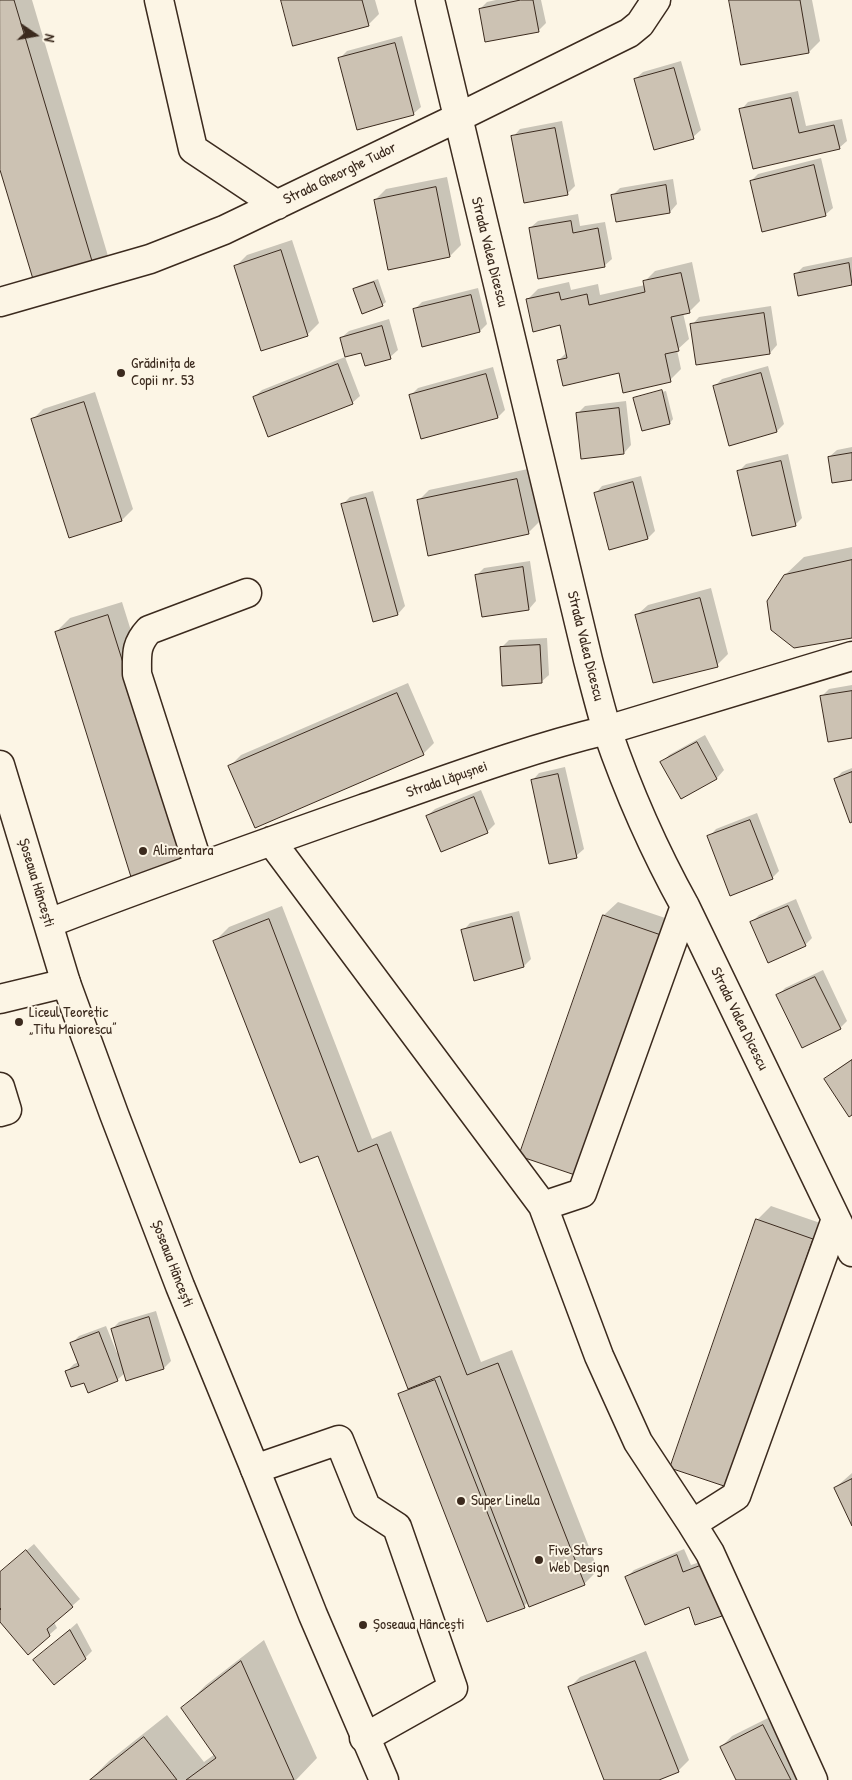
<!DOCTYPE html>
<meta charset="utf-8">
<style>
body{margin:0}
#map{position:relative;width:852px;height:1780px;overflow:hidden;background:#fcf5e5;font-family:"Patrick Hand",sans-serif}
canvas{display:block}
.north{position:absolute;left:10px;top:10px;width:50px;height:50px;-webkit-text-stroke:4px #fcf5e5;paint-order:stroke;rotate:102deg;font-size:14px;font-weight:700;line-height:20px;text-align:center;color:#3b2a1e}
.north::after{content:'';display:block;margin:auto;width:18px;height:22px;background:#3b2a1e;clip-path:polygon(50% 0,100% 100%,50% 72%,0 100%)}
</style>
<div id="map">
<canvas width="852" height="1780"></canvas>
<div class="north">N</div>
</div>
<script>
const c = document.querySelector('canvas').getContext('2d');
c.lineJoin = 'round';
function fill(path, color) { c.fillStyle = color; c.fill(path, 'evenodd'); }
function stroke(path, color, width, dash) { c.strokeStyle = color; c.lineWidth = width; c.lineCap = dash ? 'butt' : 'round'; c.setLineDash(dash || []); c.stroke(path); }
function label(font, color, halo, rows, align = 'center') {
  c.font = font + ' "Patrick Hand",sans-serif'; c.lineWidth = 4; c.setLineDash([]); c.textBaseline = 'middle'; c.strokeStyle = halo; c.fillStyle = color; for (const [text, x, y, turn = 0] of rows) {
    c.save(); c.translate(x, y); c.rotate((+turn || 0) * Math.PI / 180); c.textAlign = isNaN(turn) ? turn : align; if (halo) c.strokeText(text, 0, 0); c.fillText(text, 0, 0); c.restore();
  }
}
fill(new Path2D(`
 M0,0H32L108,256L94,270L0,166Z
 M282,0H375L379,14L368,25Z
 M496,0H541L546,23L539,30L486,41L480,9L487,2Z
 M730,0H812L820,41L809,52Z
 M402,36L421,107L413,114L340,58L347,51Z
 M681,61L701,130L693,137L635,79L643,72Z
 M798,91L806,126L842,119L847,141L839,148L754,168L741,110L748,102Z
 M562,121L575,186L567,194L513,137L520,129Z
 M821,158L833,208L825,215L751,181L758,174Z
 M447,177L461,245L450,256L375,200L386,189Z
 M673,179L677,204L670,212L613,195L620,188Z
 M578,214L580,226L605,222L612,259L604,266L530,228L538,221Z
 M292,240L319,323L308,334L262,349L236,266L247,255Z
 M852,257V284L799,295L795,275L803,267Z
 M692,262L700,301L689,312L683,313L689,339L677,350L681,369L670,380L558,361L567,352L561,324L527,300L538,289L569,282L571,290L598,284L600,295L645,285L644,282L655,271Z
 M378,279L386,302L382,305L355,290L358,286Z
 M478,288L487,324L480,331L414,310L422,302Z
 M771,306L777,345L770,353L697,363L692,325L699,317Z
 M389,319L398,350L390,357L362,351L341,338L349,331Z
 M345,357L360,396L352,403L254,397L262,390Z
 M768,366L784,424L777,431L714,387L722,379Z
 M493,367L505,410L498,417L410,396L418,388Z
 M666,391L673,419L670,423L635,398L637,396V398Z
 M95,392L133,509L122,520L70,537L32,420L43,409Z
 M626,401L631,445L624,453L582,457L577,414L585,406Z
 M852,447V478L829,457L837,450Z
 M788,454L802,518L795,525L738,472L746,464Z
 M528,469L539,522L528,533L418,501L429,490Z
 M641,476L655,531L648,538L610,548L595,494L602,486Z
 M373,491L405,606L398,614L342,505L350,497Z
 M852,547V636L785,575L804,557Z
 M530,561L536,601L529,609L483,616L476,576L484,568Z
 M711,588L728,654L717,665L637,615L648,605Z
 M122,602L198,845L56,632L70,618Z
 M547,638L549,675L541,682L502,647L509,640Z
 M408,683L434,743L423,754L230,766L241,755Z
 M852,685V737L822,696L829,689Z
 M705,735L724,770L717,778L681,798L662,762L669,755Z
 M565,767L584,849L576,856L532,781L539,773Z
 M852,768V820L835,779L842,772Z
 M481,790L495,824L487,832L427,816L435,809Z
 M757,813L779,871L772,878L709,837L716,829Z
 M796,899L812,938L805,945L751,923L759,915Z
 M618,902L674,921L577,1174L604,915Z
 M282,906L372,1139L391,1131L481,1362L512,1350L598,1570L584,1584L528,1602L524,1606L399,1395L409,1388L319,1155L215,941L229,927Z
 M519,911L531,959L524,966L463,931L470,923Z
 M823,970L847,1021L840,1028L778,996L785,988Z
 M852,1059V1114L825,1079L833,1072Z
 M771,1206L826,1225L740,1472L757,1220Z
 M156,1311L171,1361L164,1368L125,1373L117,1380L84,1381L66,1372L74,1364L79,1362L72,1343L79,1336L106,1326L117,1353L119,1352L112,1329L119,1322Z
 M852,1473V1523L835,1488Z
 M34,1544L80,1599L54,1622L57,1628L49,1635L0,1620V1611L2,1609L0,1606V1573Z
 M684,1549L691,1565L712,1558L729,1607L722,1615L696,1624L690,1605L627,1577L634,1570Z
 M77,1623L92,1651L85,1658L35,1660Z
 M264,1640L317,1758L296,1780H90L109,1761L167,1715L204,1762L215,1754L183,1708L206,1685Z
 M646,1651L689,1760L678,1771L655,1780H605L569,1688L580,1677Z
 M774,1715L807,1780H738L721,1747L732,1736Z`), '#0003');
const building = new Path2D(`
 M0,0H14L95,271L36,289L0,170Z
 M281,0H362L369,26L293,46Z
 M521,0H533L539,32L485,42L479,9Z
 M729,0H800L809,53L741,65Z
 M395,43L414,115L357,130L338,58Z
 M674,68L694,139L654,150L634,79Z
 M791,98L799,133L834,125L840,149L753,169L739,109Z
 M555,128L568,195L524,203L511,136Z
 M814,165L826,216L762,232L750,181Z
 M666,185L670,213L616,222L611,195Z
 M436,187L450,257L388,270L374,200Z
 M571,221L573,233L598,228L605,267L538,279L529,228Z
 M281,250L308,336L261,351L234,266Z
 M849,263L852,285L798,296L794,274Z
 M681,273L690,313L671,317L679,351L665,354L671,382L623,393L619,373L563,386L557,360L567,358L560,325L533,332L526,299L559,292L561,300L587,294L589,305L645,292L643,281Z
 M374,282L383,306L362,314L353,289Z
 M471,295L480,332L422,347L413,309Z
 M764,313L770,354L696,365L690,324Z
 M382,326L391,359L365,366L361,353L345,357L340,338Z
 M338,364L353,404L268,437L253,397Z
 M761,373L777,432L729,446L713,386Z
 M486,374L498,418L421,439L409,395Z
 M662,390L670,424L642,431L633,398Z
 M84,402L122,521L69,538L31,419Z
 M619,408L624,454L581,459L576,413Z
 M852,453V480L832,483L828,457Z
 M781,461L796,526L752,536L737,471Z
 M517,479L529,534L428,556L417,500Z
 M633,482L648,539L609,550L594,493Z
 M366,498L398,615L373,622L341,504Z
 M852,560V638L794,648L771,630L767,601L784,575Z
 M523,567L529,610L482,617L475,575Z
 M700,598L718,667L653,683L635,615Z
 M108,615L185,860L131,877L55,632Z
 M540,645L542,683L502,686L500,647Z
 M852,691V738L828,742L820,696Z
 M397,693L424,755L255,828L228,766Z
 M697,742L717,779L681,799L660,762Z
 M852,772V822L850,823L834,779Z
 M558,774L577,858L549,864L531,780Z
 M474,797L488,833L441,852L426,816Z
 M750,820L773,879L730,896L707,836Z
 M788,906L806,946L768,963L750,922Z
 M603,915L661,935L578,1176L519,1156Z
 M512,917L524,967L474,981L461,930Z
 M269,919L358,1152L377,1144L467,1375L498,1363L585,1585L529,1607L440,1376L408,1389L318,1156L300,1163L213,941Z
 M815,977L841,1029L802,1048L776,995Z
 M852,1060V1115L849,1117L824,1079Z
 M756,1219L813,1239L727,1487L670,1468Z
 M149,1317L164,1369L126,1381L111,1329Z
 M99,1332L118,1381L88,1393L84,1383L71,1387L65,1371L79,1366L70,1343Z
 M435,1380L525,1608L487,1622L398,1394Z
 M852,1479V1526L834,1488Z
 M26,1550L73,1607L47,1629L50,1636L28,1655L0,1622V1610L1,1609L0,1608V1572Z
 M677,1555L683,1572L704,1564L722,1616L695,1625L689,1607L645,1625L625,1577Z
 M70,1630L86,1659L54,1685L33,1660Z
 M241,1661L294,1780H186L216,1758L181,1708Z
 M635,1661L679,1772L659,1780H604L568,1687Z
 M763,1725L791,1780H736L720,1747Z
 M144,1737L177,1780H90Z`);
fill(building, '#ccc2b3');
stroke(building, '#3b2a1e', 1);
const minor = new Path2D(`
 M159,0L193,149L277,205
 M430,0L588,660C594,683 600,707 607,730C627,788 655,852 685,906L852,1252
 M0,302L150,259L224,230L457,118L629,33L640,24L656,0
 M271,841L543,1206L599,1356L638,1442L692,1524L710,1553L813,1780
 M199,867L137,674C137,655 135,645 149,630L247,593
 M49,923C152,883 257,846 362,809C443,781 524,750 607,730L852,656
 M0,999L66,983
 M0,1087L7,1110L0,1112
 M543,1206L582,1193L685,906
 M255,1469L339,1440L366,1507L397,1527L453,1688L364,1738
 M692,1524L736,1496L836,1219`);
const major = new Path2D(`
 M0,765L66,983L114,1114L180,1286L255,1469L313,1615L384,1780`);
stroke(minor, '#3b2a1e', 31);
stroke(major, '#3b2a1e', 31);
stroke(minor, '#fcf5e5', 28);
stroke(major, '#fcf5e5', 28);
for (const [x, y, r, color] of [
 [121,373,5,"#3b2a1e"],
 [143,851,5,"#3b2a1e"],
 [19,1022,5,"#3b2a1e"],
 [461,1501,5,"#3b2a1e"],
 [539,1560,5,"#3b2a1e"],
 [363,1625,5,"#3b2a1e"]
]) { const dot = new Path2D(); dot.arc(x, y, r, 0, 2 * Math.PI); c.fillStyle = color; c.fill(dot); stroke(dot, '#fcf5e5', 2); }
label('15px', '#3b2a1e', '#fcf5e5', [
 ["Strada Gheorghe Tudor",340,174,-26],
 ["Strada Valea Dicescu",489,252,76],
 ["Strada Valea Dicescu",585,646,76],
 ["Strada Lăpușnei",447,780,-19],
 ["Șoseaua Hâncești",36,883,73],
 ["Strada Valea Dicescu",739,1019,64],
 ["Șoseaua Hâncești",172,1264,69]
]);
label('15px', '#3b2a1e', '#fcf5e5', [
 ["Grădinița de",131,364],
 ["Copii nr. 53",131,381],
 ["Alimentara",153,851],
 ["Liceul Teoretic",29,1013],
 ["„Titu Maiorescu”",29,1030],
 ["Super Linella",471,1501],
 ["Five Stars",549,1551],
 ["Web Design",549,1568],
 ["Șoseaua Hâncești",373,1625]
], 'left');
</script>
